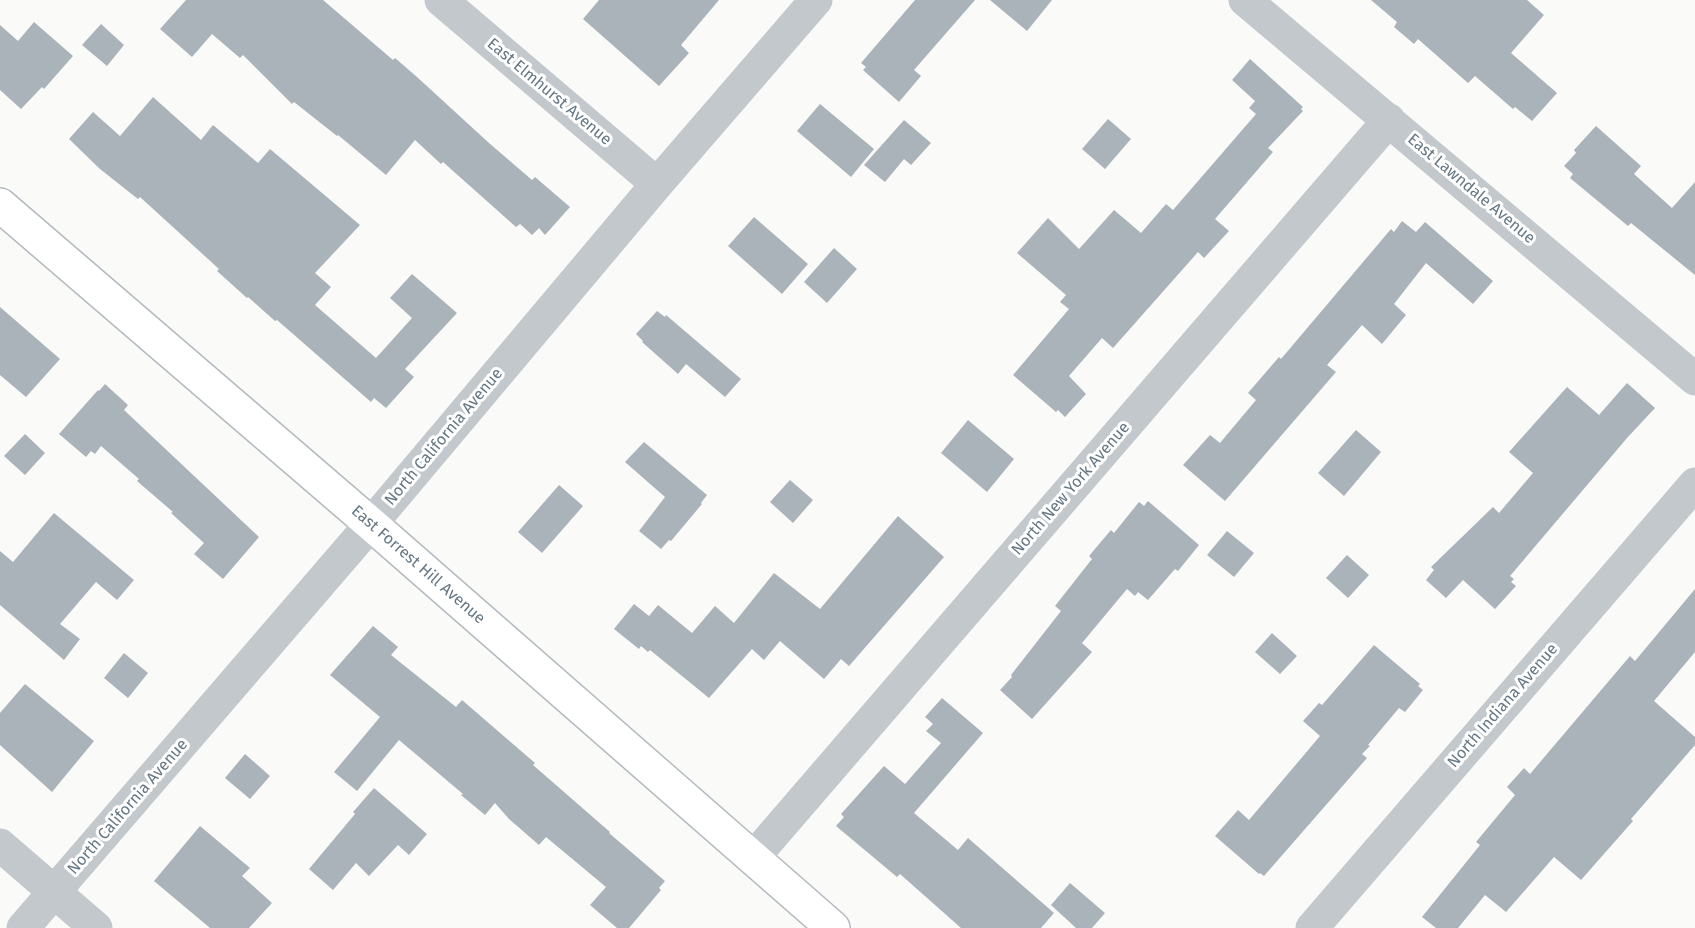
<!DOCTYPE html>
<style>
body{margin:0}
canvas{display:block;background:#fafaf8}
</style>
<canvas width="1695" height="928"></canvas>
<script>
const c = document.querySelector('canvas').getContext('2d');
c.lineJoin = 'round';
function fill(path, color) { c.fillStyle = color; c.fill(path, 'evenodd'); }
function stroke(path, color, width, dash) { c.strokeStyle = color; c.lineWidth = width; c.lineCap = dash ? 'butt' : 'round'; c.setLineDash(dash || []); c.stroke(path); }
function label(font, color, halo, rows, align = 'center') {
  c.font = font + ' "Fira Sans",sans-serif'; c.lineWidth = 6; c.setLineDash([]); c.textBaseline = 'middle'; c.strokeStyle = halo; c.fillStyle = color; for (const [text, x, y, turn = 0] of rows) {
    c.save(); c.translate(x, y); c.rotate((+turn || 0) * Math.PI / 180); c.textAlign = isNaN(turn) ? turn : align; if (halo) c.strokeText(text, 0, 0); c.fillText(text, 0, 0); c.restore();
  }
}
fill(new Path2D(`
 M186,0H323L393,60L395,58L417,77L489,143L532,180L535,177L570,207L545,235L539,228L532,235L520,224L516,227L443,162L441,164L415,140L386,175L338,135L337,136L294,102L292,104L243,55L240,58L212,34L192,57L160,29Z
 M599,0H719L681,45L689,53L659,86L583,19Z
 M915,0H975L914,70L921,76L899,102L863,70L866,67L861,63Z
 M990,0H1052L1027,31Z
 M1371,0H1527L1544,15L1511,53L1557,93L1532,121L1515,107L1513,109L1475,76L1468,83L1418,39L1414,44L1394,27L1397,22Z
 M34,22L73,56L44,89L42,87L21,109L0,90V25L18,41Z
 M101,24L124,45L107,66L82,45Z
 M1250,59L1303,107L1301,109L1303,111L1268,148L1273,152L1215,219L1229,231L1204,258L1198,252L1113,348L1102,338L1069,376L1086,394L1065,417L1058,410L1056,412L1013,375L1069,309L1060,302L1066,295L1017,253L1048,218L1079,249L1114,210L1141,233L1166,204L1173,210L1256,114L1249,108L1255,101L1232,80Z
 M153,97L201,140L213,125L258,163L270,149L360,225L315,273L331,287L315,305L376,358L412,318L390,298L412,274L457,313L405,369L414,377L386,408L374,398L371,402L277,320L275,321L248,297L247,298L217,271L219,269L140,197L138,199L100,169L69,139L93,112L120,136Z
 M820,104L874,149L851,177L797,131Z
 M1108,119L1131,139L1105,169L1082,149Z
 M904,120L931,143L911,165L904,159L885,182L864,165Z
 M1596,126L1641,166L1634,174L1672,208L1695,182V275L1631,223L1628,226L1570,178L1573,174L1564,166L1576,153L1574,150Z
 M754,217L808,264L782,294L728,246Z
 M1402,221L1416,232L1425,222L1493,281L1473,304L1426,263L1394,304L1406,315L1382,344L1362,325L1327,365L1336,372L1225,501L1183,465L1210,435L1220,443L1256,400L1248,393L1279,357L1281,359L1391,229L1394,232Z
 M834,248L857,269L827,303L804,282Z
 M0,307L60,359L26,397L0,375Z
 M657,311L665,317L666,315L741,379L725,397L686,364L678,374L642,342L643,341L636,334Z
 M1627,383L1655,408L1627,438L1510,576L1514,579L1511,582L1516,586L1495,609L1463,580L1446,598L1426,580L1434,570L1431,567L1493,507L1499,513L1533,473L1509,452L1567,387L1599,415Z
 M105,384L128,405L124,410L259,537L223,579L194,554L204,543L171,513L173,512L137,481L139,479L101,446L95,454L91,451L86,457L59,434L98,390L99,391Z
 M968,420L1014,459L987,492L941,453Z
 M1356,430L1381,452L1344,496L1318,473Z
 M25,434L45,453L25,475L4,456Z
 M644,442L707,495L701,503L702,504L671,541L669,540L661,549L639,531L665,497L625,462Z
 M790,480L813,500L793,523L770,502Z
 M559,485L583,506L542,553L518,532Z
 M1148,501L1199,545L1178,571L1175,569L1148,600L1138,592L1135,596L1127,589L1082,643L1092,652L1032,719L1000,690L1012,677L1011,675L1061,611L1055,606L1092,559L1089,556L1111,530L1114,533L1139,502L1144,506Z
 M54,513L134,580L117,600L96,582L60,624L80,639L64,660L0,605V551L13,562Z
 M898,516L944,557L849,666L841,659L824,679L780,641L764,660L752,649L709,698L650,650L648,652L641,646L639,649L614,629L634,604L649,616L658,605L692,633L715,606L734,623L774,573L820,609Z
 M1227,531L1254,553L1234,577L1207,555Z
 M1347,555L1369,575L1348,598L1326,578Z
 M1695,589V652L1654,701L1695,737V745L1631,819L1633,821L1581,880L1554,857L1506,912L1485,895L1458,928H1436L1422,917L1480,845L1476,842L1515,795L1507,787L1524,768L1530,774L1630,656L1635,661Z
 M373,626L398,647L391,655L456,707L462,700L535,763L533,765L610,832L609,833L665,881L659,888L661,890L629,928H617L590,905L606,887L546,837L539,845L509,819L495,803L485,815L461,795L463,794L399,740L357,791L334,772L380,717L330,675Z
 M1272,633L1297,656L1280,674L1255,652Z
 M1374,645L1420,684L1418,686L1423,690L1405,712L1399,708L1368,745L1370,746L1362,754L1367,758L1264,876L1260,873L1259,874L1215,836L1238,810L1249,820L1320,736L1303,721L1319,703L1322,705Z
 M124,653L148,673L128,698L104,678Z
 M25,684L94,741L52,792L0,745V713Z
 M942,698L983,733L914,813L958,850L968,838L1054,913L1041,928H961L900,874L897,877L836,826L844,817L841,814L884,766L905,784L941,743L926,731L933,724L925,717Z
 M245,754L270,776L250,799L225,778Z
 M374,788L427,834L409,855L398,845L369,876L356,863L333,890L309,869L355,814L353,812Z
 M200,826L250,868L242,876L272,903L249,928H210L154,881Z
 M1070,883L1105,913L1092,928H1076L1051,905Z`), '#aab3b9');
const secondary = new Path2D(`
 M0,205L371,524L833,928`);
stroke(secondary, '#b3babf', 36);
stroke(new Path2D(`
 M441,0L657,184
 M1245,0L1695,379
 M0,845L96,928
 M753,858L1389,120
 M23,928L371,524L657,184L816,0
 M1312,928L1695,484`), '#c3c8cc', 33);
stroke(secondary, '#fff', 33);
label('16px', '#657683', '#fff', [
 ["East Elmhurst Avenue",549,92,40],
 ["East Lawndale Avenue",1471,189,40],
 ["North California Avenue",444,437,-50],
 ["North New York Avenue",1071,489,-49],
 ["East Forrest Hill Avenue",418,565,41],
 ["North Indiana Avenue",1503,706,-49],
 ["North California Avenue",128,807,-49]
]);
</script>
